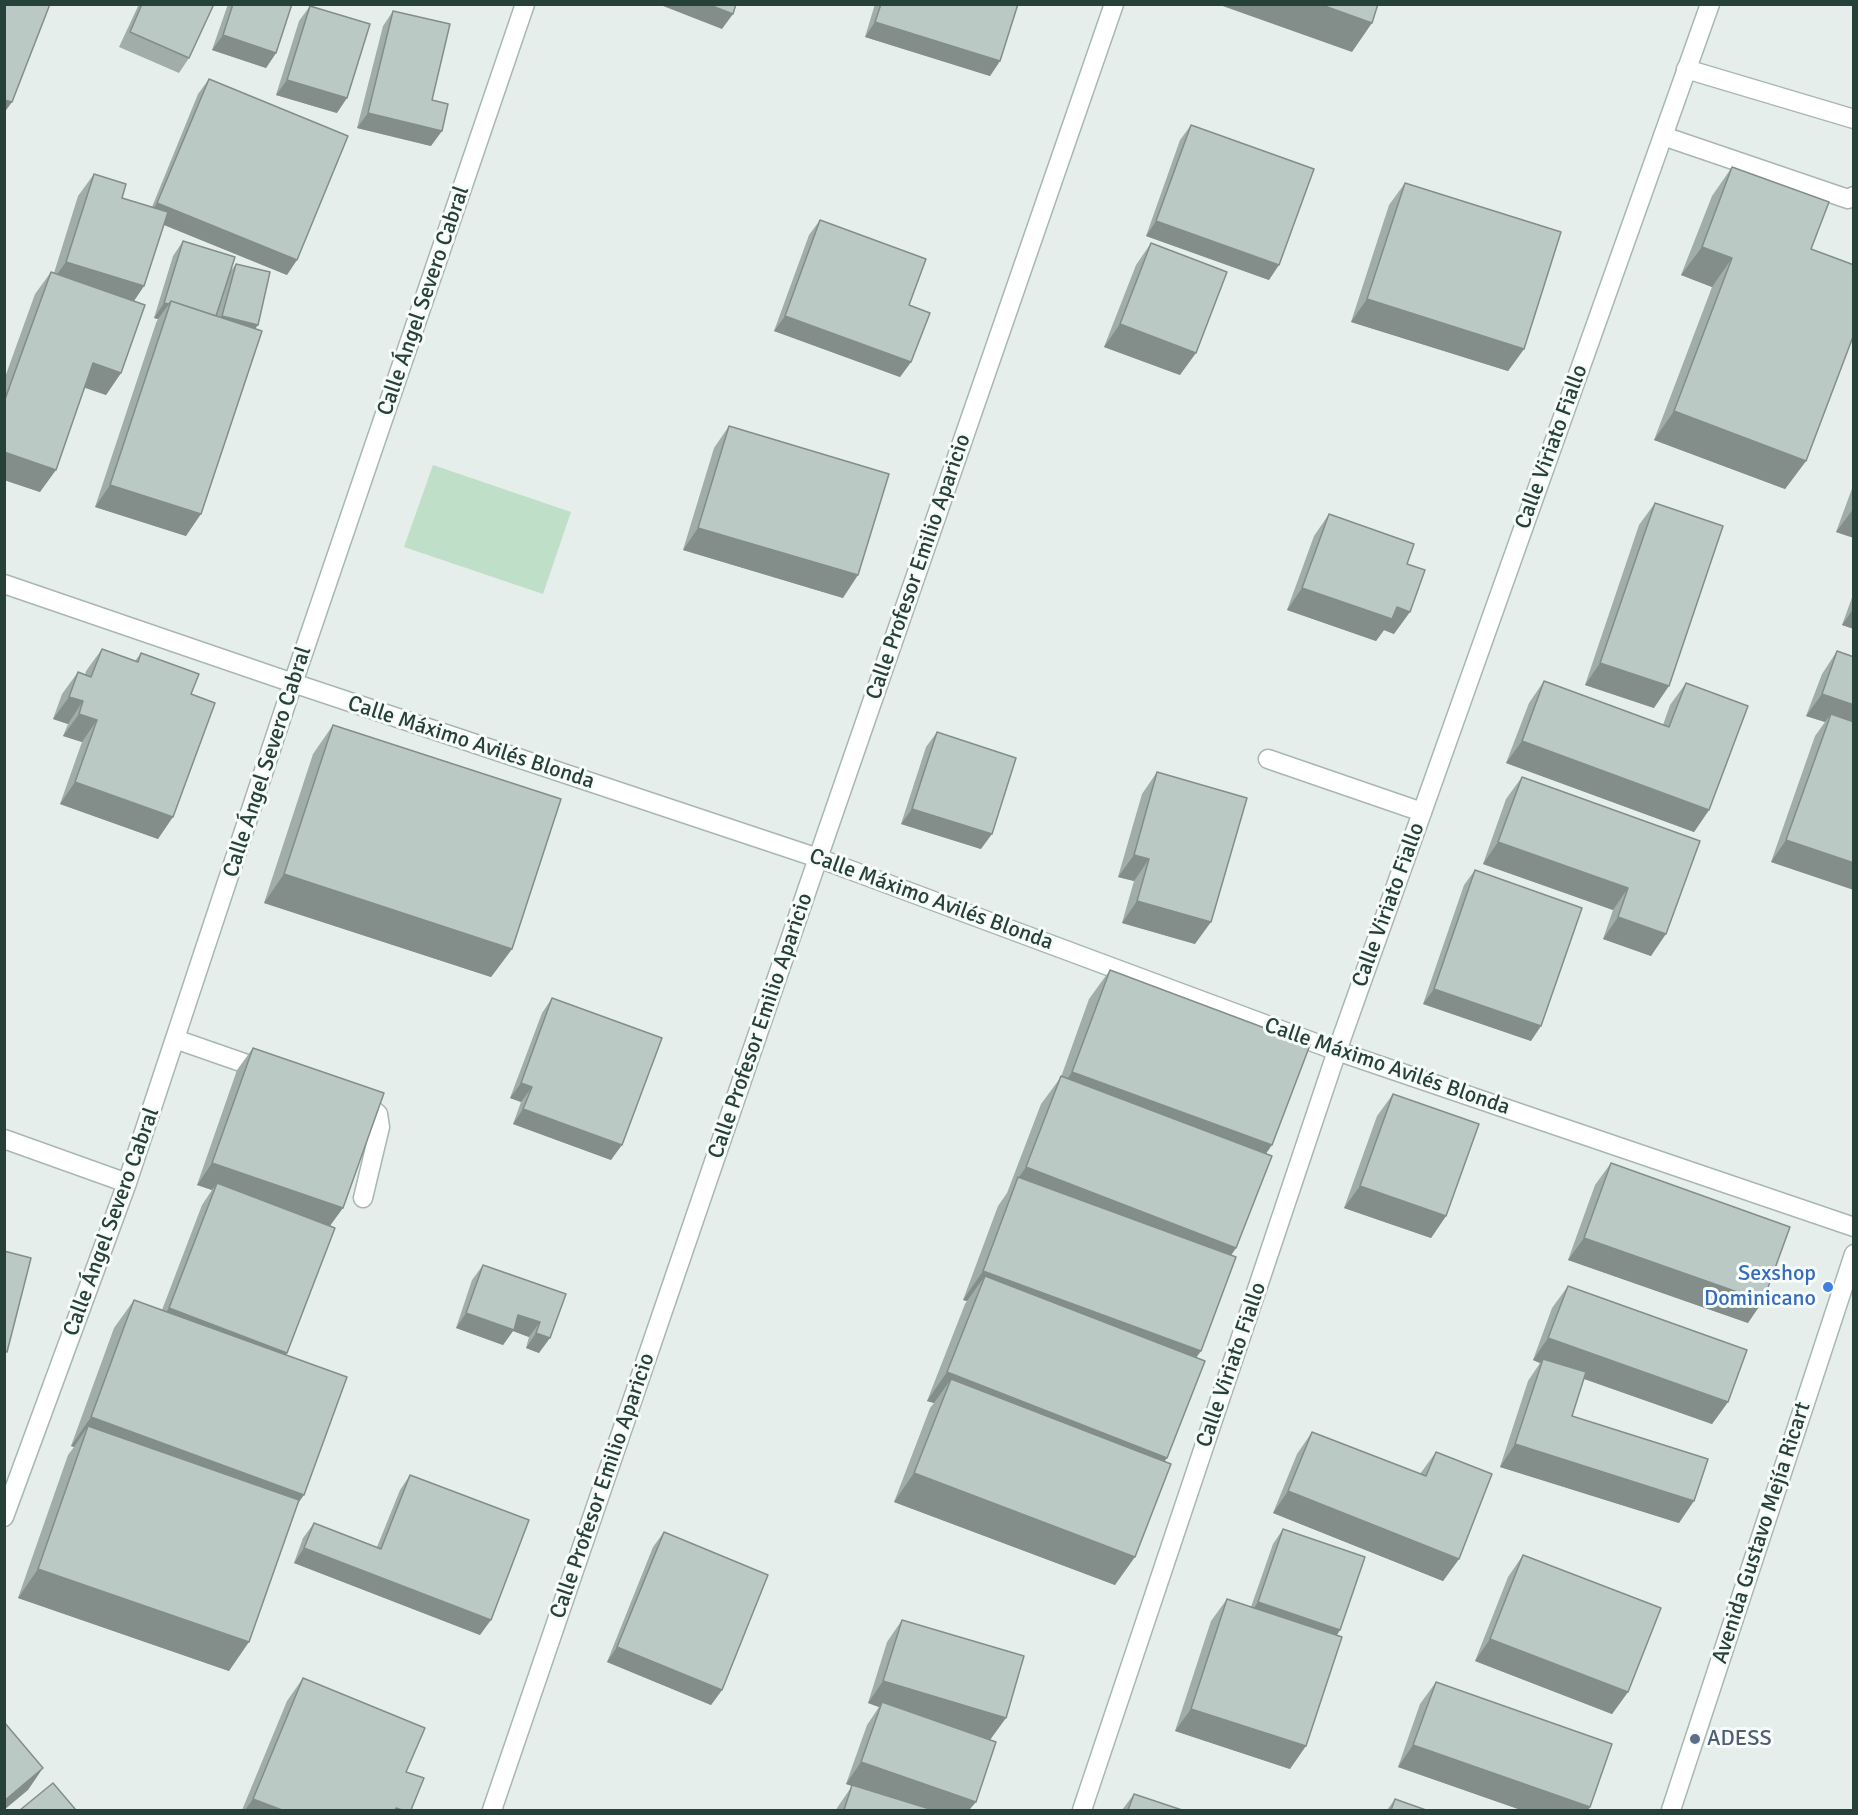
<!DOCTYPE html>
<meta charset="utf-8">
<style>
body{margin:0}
#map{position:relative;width:1858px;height:1815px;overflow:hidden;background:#e6eeeb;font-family:Signika,sans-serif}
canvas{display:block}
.frame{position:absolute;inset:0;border:6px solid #254139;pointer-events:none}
</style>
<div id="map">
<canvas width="1858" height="1815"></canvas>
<div class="frame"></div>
</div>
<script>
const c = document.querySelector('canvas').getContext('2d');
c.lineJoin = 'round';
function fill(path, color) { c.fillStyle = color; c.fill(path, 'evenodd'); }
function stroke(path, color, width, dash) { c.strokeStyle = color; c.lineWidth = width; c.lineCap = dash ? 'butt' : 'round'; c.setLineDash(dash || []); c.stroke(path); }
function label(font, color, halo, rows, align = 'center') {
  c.font = font + ' Signika,sans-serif'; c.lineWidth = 6; c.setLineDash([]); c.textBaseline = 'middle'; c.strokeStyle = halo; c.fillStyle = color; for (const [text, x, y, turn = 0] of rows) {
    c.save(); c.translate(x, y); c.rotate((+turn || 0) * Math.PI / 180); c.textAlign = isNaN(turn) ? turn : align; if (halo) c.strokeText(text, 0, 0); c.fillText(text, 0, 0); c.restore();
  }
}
fill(new Path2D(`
 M433,465L571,512L543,594L404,547Z`), '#bfdfc8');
const service = new Path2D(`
 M1686,69L1854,119
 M1663,136L1848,199L1854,196
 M1268,759L1422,812
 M175,1039L264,1070
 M356,1101L369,1106L378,1114L380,1127L363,1198`);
const minor = new Path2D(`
 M4,584L293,683L818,858L1337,1051L1854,1227
 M4,1139L127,1183
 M4,1517L127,1183L293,683L525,4
 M492,1810L818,858L1114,4
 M1082,1810L1337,1051L1710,4`);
const tertiary = new Path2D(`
 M1671,1810L1854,1254`);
stroke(service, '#a8b7b2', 21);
stroke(minor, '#a8b7b2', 21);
stroke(tertiary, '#a8b7b2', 21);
stroke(service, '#fff', 18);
stroke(minor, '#fff', 18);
stroke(tertiary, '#fff', 18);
fill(new Path2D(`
 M139,4H214L189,58L179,73L119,47Z
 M228,4H292L276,53L266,68L212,50Z
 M875,4H1018L1000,61L990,76L865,37Z
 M310,6L337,113L276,95L299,21Z
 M393,11L432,100L431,146L357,128L383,26Z
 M209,79L287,275L164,225L144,286L134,301L121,373L106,395L85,388L40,492L4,480V380L35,294L51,272L54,273L78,196L94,174L122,198L152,207L198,94Z
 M1191,125L1269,280L1146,236L1180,140Z
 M1732,167L1811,249L1806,461L1785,489L1654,440L1712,287L1681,275L1712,196Z
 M1405,183L1524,349L1508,371L1351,322L1389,205Z
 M820,220L909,305L911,362L900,377L774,331L809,235Z
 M183,241L230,272L236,264L255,329L186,536L95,507L156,323L158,319L154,318L173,256Z
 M1151,243L1180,375L1104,347L1136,265Z
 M729,426L843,598L683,550L714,448Z
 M1854,483V538L1836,532Z
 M1655,503L1654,708L1585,685L1639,525Z
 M1329,514L1407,564L1394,634L1384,630L1376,641L1287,610L1314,536Z
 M1854,592V629L1842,625Z
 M102,649L135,661L141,653L191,694L158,839L60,804L82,742L63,736L68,724L53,719L62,694L78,672L85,675L86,671Z
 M1837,651L1854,890L1771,862L1815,736L1825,722L1806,716L1822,674Z
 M1544,681L1663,725L1670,705L1686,683L1709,810L1694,832L1506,763L1529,703Z
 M333,725L512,949L491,977L264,903L313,754Z
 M937,732L981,849L901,824L926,747Z
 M1157,772L1195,944L1122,923L1134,881L1118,877L1142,794Z
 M1522,777L1700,841L1651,956L1603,939L1613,910L1483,864L1506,799Z
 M1475,870L1531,1041L1423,1004L1464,885Z
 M1110,970L1266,1154L1236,1248L1231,1255L1196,1358L1165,1461L1115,1585L894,1502L930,1408L934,1403L927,1401L965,1304L967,1301L963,1300L998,1206L1007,1193L1041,1104L1061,1077L1089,999Z
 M552,998L611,1160L513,1124L521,1102L510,1098L542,1013Z
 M253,1048L331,1226L285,1355L297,1505L229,1671L18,1598L68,1455L74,1447L71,1446L114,1328L134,1300L162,1310L202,1205L212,1190L197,1185L237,1070Z
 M1393,1094L1446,1216L1431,1238L1344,1208L1377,1116Z
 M1611,1163L1748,1323L1568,1260L1595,1185Z
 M483,1265L566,1294L539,1353L526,1348L529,1337L513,1331L503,1345L456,1328L472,1280Z
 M1568,1286L1728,1402L1712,1424L1584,1379L1572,1416L1679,1523L1500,1467L1528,1381L1540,1363L1533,1360L1552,1308Z
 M1312,1432L1420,1474L1436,1452L1459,1559L1443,1581L1273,1513L1297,1454Z
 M410,1475L480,1635L294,1563L303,1538L314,1523L377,1547L400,1490Z
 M1283,1529L1340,1630L1337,1635L1290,1769L1175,1731L1211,1621L1227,1599L1251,1607L1273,1544Z
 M664,1532L722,1690L711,1705L607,1662L653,1547Z
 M1523,1555L1628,1692L1612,1714L1475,1661L1508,1577Z
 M902,1620L990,1740L976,1802L969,1810H836L837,1808L852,1786L846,1784L867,1725L879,1707L868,1703L887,1642Z
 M303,1678L406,1772L411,1810H242L287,1701Z
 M1436,1682L1590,1807L1588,1810H1521L1398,1767L1420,1704Z
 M1134,1794L1182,1810H1122Z
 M1395,1799L1426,1810H1387Z`), '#a1ada9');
fill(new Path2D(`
 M658,4H707L733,14L722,29Z
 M1217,4H1319L1372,23L1352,52Z
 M875,22L1000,61L990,76L865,37Z
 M223,35L276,53L266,68L212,50Z
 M287,80L347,98L337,113L276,95Z
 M4,100L12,102L4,113Z
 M368,113L442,131L431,146L357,128Z
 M157,203L297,260L287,275L147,218Z
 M1156,221L1279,265L1269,280L1146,236Z
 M1702,247L1732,258L1712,287L1681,275Z
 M66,262L144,286L129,308L50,284Z
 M1367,299L1524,349L1508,371L1351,322Z
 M164,303L169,304L158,319L154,318Z
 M222,316L258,325L247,340L212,331Z
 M785,316L911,362L900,377L774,331Z
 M1120,324L1196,353L1180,375L1104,347Z
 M93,363L121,373L106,395L78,385Z
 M1674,411L1806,461L1785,489L1654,440Z
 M4,452L56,470L40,492L4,480Z
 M110,485L201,514L186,536L95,507Z
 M1854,508V538L1836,532Z
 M698,528L858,575L843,598L683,550Z
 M1302,588L1397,607L1410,612L1394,634L1384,630L1376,641L1287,610Z
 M1854,608V629L1842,625Z
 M1600,663L1669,686L1654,708L1585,685Z
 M1822,694L1854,705V733L1831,714L1825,722L1806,716Z
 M69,697L83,701L68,724L53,719Z
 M79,714L97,720L82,742L63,736Z
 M1522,741L1709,810L1694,832L1506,763Z
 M75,782L173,817L158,839L60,804Z
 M912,809L992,834L981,849L901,824Z
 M1786,840L1854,863V890L1771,862Z
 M1498,842L1628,888L1613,910L1483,864Z
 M1134,855L1149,859L1134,881L1118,877Z
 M284,874L512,949L491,977L264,903Z
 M1137,901L1211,922L1195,944L1122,923Z
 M1618,917L1666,934L1651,956L1603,939Z
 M1434,989L1541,1026L1531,1041L1423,1004Z
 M1072,1072L1272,1145L1252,1174L1052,1101Z
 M521,1083L532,1087L521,1102L510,1098Z
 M523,1109L622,1145L611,1160L513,1124Z
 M212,1163L343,1208L327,1230L217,1183L212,1190L197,1185Z
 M1026,1167L1236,1248L1216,1277L1017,1180Z
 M1360,1186L1446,1216L1431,1238L1344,1208Z
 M1584,1238L1763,1301L1748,1323L1568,1260Z
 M983,1271L1201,1351L1180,1380L985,1276L967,1301L963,1300Z
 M169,1308L287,1353L272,1375L154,1330Z
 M466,1313L518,1315L540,1322L529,1337L513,1331L503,1345L456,1328Z
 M536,1333L550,1338L539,1353L526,1348Z
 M1548,1338L1728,1402L1712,1424L1542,1364L1543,1359L1540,1363L1533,1360Z
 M947,1372L1167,1458L1147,1486L951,1379L934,1403L927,1401Z
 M91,1417L304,1495L284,1523L88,1426L74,1447L71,1446Z
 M1515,1444L1694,1501L1679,1523L1500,1467Z
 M914,1473L1135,1557L1115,1585L894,1502Z
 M1288,1491L1459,1559L1443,1581L1273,1513Z
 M304,1548L491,1620L480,1635L294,1563Z
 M38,1569L249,1642L229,1671L18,1598Z
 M1258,1602L1340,1630L1330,1645L1248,1617Z
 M1490,1639L1628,1692L1612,1714L1475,1661Z
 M617,1647L722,1690L711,1705L607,1662Z
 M883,1681L1006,1718L990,1740L882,1702L879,1707L868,1703Z
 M1191,1709L1306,1746L1290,1769L1175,1731Z
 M1413,1745L1590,1807L1588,1810H1521L1398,1767Z
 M861,1762L976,1802L969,1810H922L846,1784Z
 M43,1768L28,1790L4,1810V1801Z
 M253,1799L282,1810H245Z`), '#838d89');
const building = new Path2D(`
 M4,4H50L12,102L4,100Z
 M142,4H214L189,58L130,32Z
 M233,4H292L276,53L223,35Z
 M707,4H736L733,14Z
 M881,4H1018L1000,61L875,22Z
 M1319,4H1378L1372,23Z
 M310,6L370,24L347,98L287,80Z
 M393,11L450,24L432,100L448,104L442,131L368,113Z
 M209,79L348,136L297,260L157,203Z
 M1191,125L1314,169L1279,265L1156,221Z
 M1732,167L1829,202L1811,249L1854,265V334L1806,461L1674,411L1732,258L1702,247Z
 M94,174L126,184L122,198L168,212L144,286L66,262Z
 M1405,183L1561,232L1524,349L1367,299Z
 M820,220L926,259L909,305L930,313L911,362L785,316Z
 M183,241L235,257L216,316L171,301L169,304L164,303Z
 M1151,243L1227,272L1196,353L1120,324Z
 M236,264L270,272L258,325L222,316Z
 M51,272L145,305L121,373L93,363L56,470L4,452V402Z
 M171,301L262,331L201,514L110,485Z
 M729,426L889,474L858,575L698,528Z
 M1655,503L1723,526L1669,686L1600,663Z
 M1329,514L1414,544L1407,564L1425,570L1410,612L1397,607L1392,619L1302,588Z
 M102,649L138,662L141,653L199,674L191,694L215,703L173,817L75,782L97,720L79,714L83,701L69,697L78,672L91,677Z
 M1837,651L1854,657V705L1822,694Z
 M1544,681L1669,727L1686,683L1748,706L1709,810L1522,741Z
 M1831,714L1854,722V863L1786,840Z
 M333,725L561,799L512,949L284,874Z
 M937,732L1016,758L992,834L912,809Z
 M1157,772L1247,798L1211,922L1137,901L1149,859L1134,855Z
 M1522,777L1700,841L1666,934L1618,917L1628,888L1498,842Z
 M1475,870L1582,908L1541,1026L1434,989Z
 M1110,970L1310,1045L1272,1145L1072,1072Z
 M552,998L662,1038L622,1145L523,1109L532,1087L521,1083Z
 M253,1048L384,1093L343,1208L212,1163Z
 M1061,1076L1272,1156L1236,1248L1026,1167Z
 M1393,1094L1479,1124L1446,1216L1360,1186Z
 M1611,1163L1790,1227L1763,1301L1584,1238Z
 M1018,1177L1236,1257L1201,1351L983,1271Z
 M217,1183L335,1228L287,1353L169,1308Z
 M4,1251L31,1258L7,1352H4Z
 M483,1265L566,1294L550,1338L536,1333L540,1322L518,1315L514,1330L466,1313Z
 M985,1276L1205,1361L1167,1458L947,1372Z
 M1568,1286L1747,1350L1728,1402L1548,1338Z
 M134,1300L347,1377L304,1495L91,1417Z
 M1543,1359L1586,1372L1572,1416L1708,1459L1694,1501L1515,1444Z
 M951,1379L1171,1464L1135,1557L914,1473Z
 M88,1426L299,1500L249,1642L38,1569Z
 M1312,1432L1426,1476L1436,1452L1492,1474L1459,1559L1288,1491Z
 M410,1475L529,1520L491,1620L304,1548L314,1523L381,1549Z
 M1283,1529L1365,1557L1340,1630L1258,1602Z
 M664,1532L768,1575L722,1690L617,1647Z
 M1523,1555L1661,1608L1628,1692L1490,1639Z
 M1227,1599L1342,1637L1306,1746L1191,1709Z
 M902,1620L1024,1656L1006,1718L883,1681Z
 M303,1678L425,1728L406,1772L424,1778L411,1810H402L396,1808L395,1810H282L253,1799Z
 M1436,1682L1612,1744L1590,1807L1413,1745Z
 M882,1702L996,1742L976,1802L861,1762Z
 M4,1722L43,1768L4,1801Z
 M53,1783L76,1810H20Z
 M852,1785L933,1810H844Z
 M1134,1794L1182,1810H1128Z
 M1395,1799L1426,1810H1391Z`);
fill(building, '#bbc9c4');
stroke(building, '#838d89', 1.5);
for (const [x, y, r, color] of [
 [1828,1287,6,"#3f7fe0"],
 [1695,1739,6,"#5c6f8a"]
]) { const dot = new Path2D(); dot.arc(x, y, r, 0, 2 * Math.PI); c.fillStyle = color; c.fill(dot); stroke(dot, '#f7fbf9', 2); }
label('22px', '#254139', '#f7fbf9', [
 ["Calle Ángel Severo Cabral",424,301,-71],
 ["Calle Viriato Fiallo",1552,447,-70],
 ["Calle Profesor Emilio Aparicio",919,567,-71],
 ["Calle Máximo Avilés Blonda",471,743,18],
 ["Calle Ángel Severo Cabral",268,762,-72],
 ["Calle Máximo Avilés Blonda",931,900,20],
 ["Calle Viriato Fiallo",1389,905,-70],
 ["Calle Profesor Emilio Aparicio",761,1026,-71],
 ["Calle Máximo Avilés Blonda",1387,1067,19],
 ["Calle Ángel Severo Cabral",112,1222,-70],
 ["Calle Viriato Fiallo",1232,1365,-71],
 ["Calle Profesor Emilio Aparicio",603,1486,-71],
 ["Avenida Gustavo Mejía Ricart",1762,1533,-72]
]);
label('22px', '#366cbe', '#f7fbf9', [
 ["Sexshop",1816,1274],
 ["Dominicano",1816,1299]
], 'right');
label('22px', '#4e5e75', '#f7fbf9', [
 ["ADESS",1707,1739]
], 'left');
</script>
